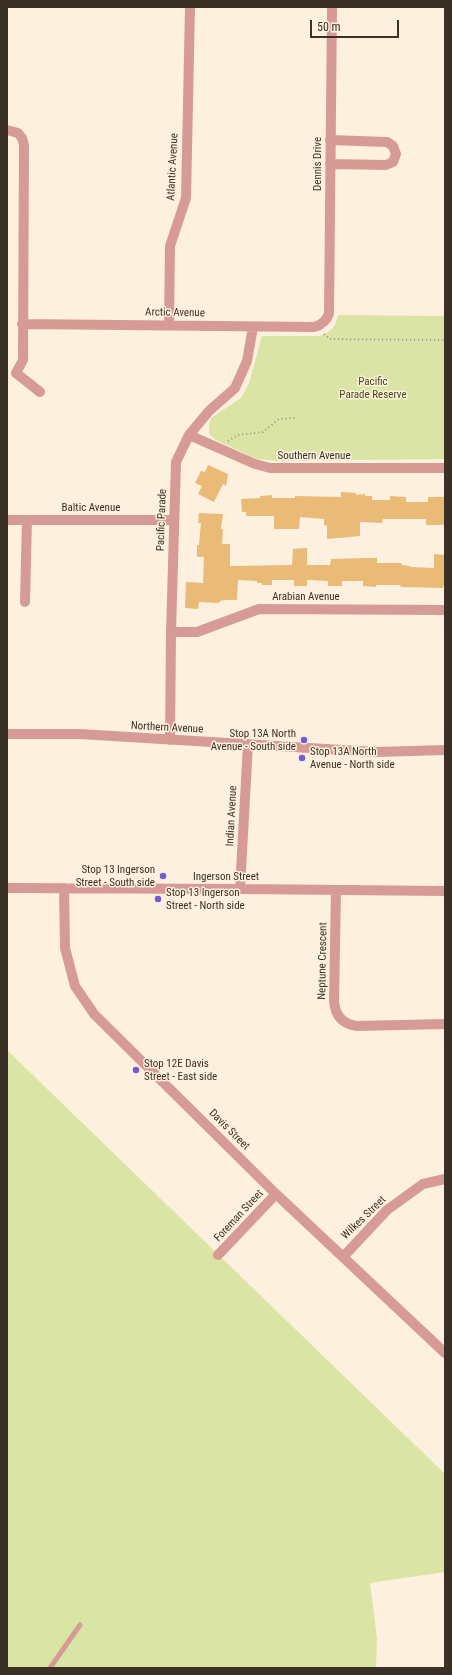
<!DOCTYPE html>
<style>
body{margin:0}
#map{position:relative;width:452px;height:1675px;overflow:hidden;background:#fef0de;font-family:"Roboto Condensed",sans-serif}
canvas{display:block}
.frame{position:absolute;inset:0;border:8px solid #393125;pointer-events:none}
.scale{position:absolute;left:310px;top:20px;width:89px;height:18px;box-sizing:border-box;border:2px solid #393125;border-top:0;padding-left:5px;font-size:12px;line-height:14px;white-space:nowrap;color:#393125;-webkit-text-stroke:3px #fef0de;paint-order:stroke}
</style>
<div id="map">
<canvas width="452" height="1675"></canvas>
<div class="frame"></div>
<div class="scale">50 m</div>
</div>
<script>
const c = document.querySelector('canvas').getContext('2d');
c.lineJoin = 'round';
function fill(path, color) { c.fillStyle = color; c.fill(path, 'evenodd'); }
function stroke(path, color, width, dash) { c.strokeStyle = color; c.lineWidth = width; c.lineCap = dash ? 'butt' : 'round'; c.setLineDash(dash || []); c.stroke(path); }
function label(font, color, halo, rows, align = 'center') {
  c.font = font + ' "Roboto Condensed",sans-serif'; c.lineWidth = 3; c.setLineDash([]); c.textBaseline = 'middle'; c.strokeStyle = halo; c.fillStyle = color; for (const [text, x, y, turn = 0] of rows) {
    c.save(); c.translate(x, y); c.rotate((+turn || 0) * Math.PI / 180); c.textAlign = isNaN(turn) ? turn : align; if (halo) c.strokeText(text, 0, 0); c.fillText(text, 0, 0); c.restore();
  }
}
fill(new Path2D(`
 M338,315L445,316V459L278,461L257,459L216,440L209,434V425L211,418L241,398L249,383L262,336H320C332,331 335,328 338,315Z
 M7,1050L445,1474V1572L370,1583L377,1638L376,1668H7Z`), '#dae5a5');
fill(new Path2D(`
 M208,465L228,474L226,486L223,484L214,502L198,494L202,486L195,483L201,471L205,472Z
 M341,492L356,493V495L365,494V496H372V500H390V496L406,497V502H428V497H445V525H426V519H383L382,523L360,522V536L327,539V526L324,525V519L300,517L299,529H274V516H246V512H242L241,499L260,498V496L272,495V498H295V496L341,497Z
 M199,513L223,514L221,529H223L222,544H230V566L292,565L293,549L307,548V565H330L331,559L364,558H377V563H401L402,565L410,566V567L434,568V554L445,555V584H444L443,588L401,587L400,585H376V587L363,586V581H342V586H328V581L307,580V586H294V580H272V585H262V583H257V581L238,580L237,600H225L220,601L219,603L199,602L198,609L185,608L186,582L203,583L204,557H197V545H199L201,523H198Z`), '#e9bb76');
stroke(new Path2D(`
 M324,334L330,339L445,340
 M228,441L238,435L263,432L279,419L295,418`), '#9d9283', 2, [1, 3]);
stroke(new Path2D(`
 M50,1668L80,1625`), '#d79b96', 5);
stroke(new Path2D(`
 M7,130L18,133L22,138L24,145L23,360L16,373
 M330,164L386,165L393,162L396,154L393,146L387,142L330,140
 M22,324L314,327C322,325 326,321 329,314L332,7
 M169,325L170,246L186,198L190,7
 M16,373L40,392
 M189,435L255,464L270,468H445
 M7,520H174
 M25,602L27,520
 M171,632H197L259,609L445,610
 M7,734H80L375,752L445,750
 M170,740L171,632L176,462L189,435L209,411L235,388L247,361L253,327
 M7,888L240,889L445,891
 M64,888L65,948L75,986L94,1014L276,1194L445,1353
 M240,889L248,744
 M336,890L334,1001C335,1015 342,1024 357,1026L445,1024
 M218,1255L276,1194
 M344,1256L387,1210L423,1184L445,1179`), '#d79b96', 10);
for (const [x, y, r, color] of [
 [304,740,4,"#715cd6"],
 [302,758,4,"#715cd6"],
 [163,876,4,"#715cd6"],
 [158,899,4,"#715cd6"],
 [136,1070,4,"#715cd6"]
]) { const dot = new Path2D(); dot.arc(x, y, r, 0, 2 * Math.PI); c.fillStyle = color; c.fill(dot); stroke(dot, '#fef0de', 1.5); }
label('11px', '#393125', '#fef0de', [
 ["Dennis Drive",318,164,-90],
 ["Atlantic Avenue",173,167,-87],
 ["Arctic Avenue",175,313,1],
 ["Southern Avenue",314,456],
 ["Baltic Avenue",91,508],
 ["Pacific Parade",162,520,-88],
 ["Arabian Avenue",306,597],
 ["Northern Avenue",167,728,3],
 ["Indian Avenue",232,816,-87],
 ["Ingerson Street",226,877],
 ["Neptune Crescent",323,961,-89],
 ["Davis Street",229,1130,45],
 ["Foreman Street",239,1216,-47],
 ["Wilkes Street",364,1218,-44]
]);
label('11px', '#42490e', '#fef0de', [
 ["Pacific",373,382],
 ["Parade Reserve",373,395]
]);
label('11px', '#393125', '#fef0de', [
 ["Stop 13A North",296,734,"right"],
 ["Avenue - South side",296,747,"right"],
 ["Stop 13A North",310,752],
 ["Avenue - North side",310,765],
 ["Stop 13 Ingerson",155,870,"right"],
 ["Street - South side",155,883,"right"],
 ["Stop 13 Ingerson",166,893],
 ["Street - North side",166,906],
 ["Stop 12E Davis",144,1064],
 ["Street - East side",144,1077]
], 'left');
</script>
